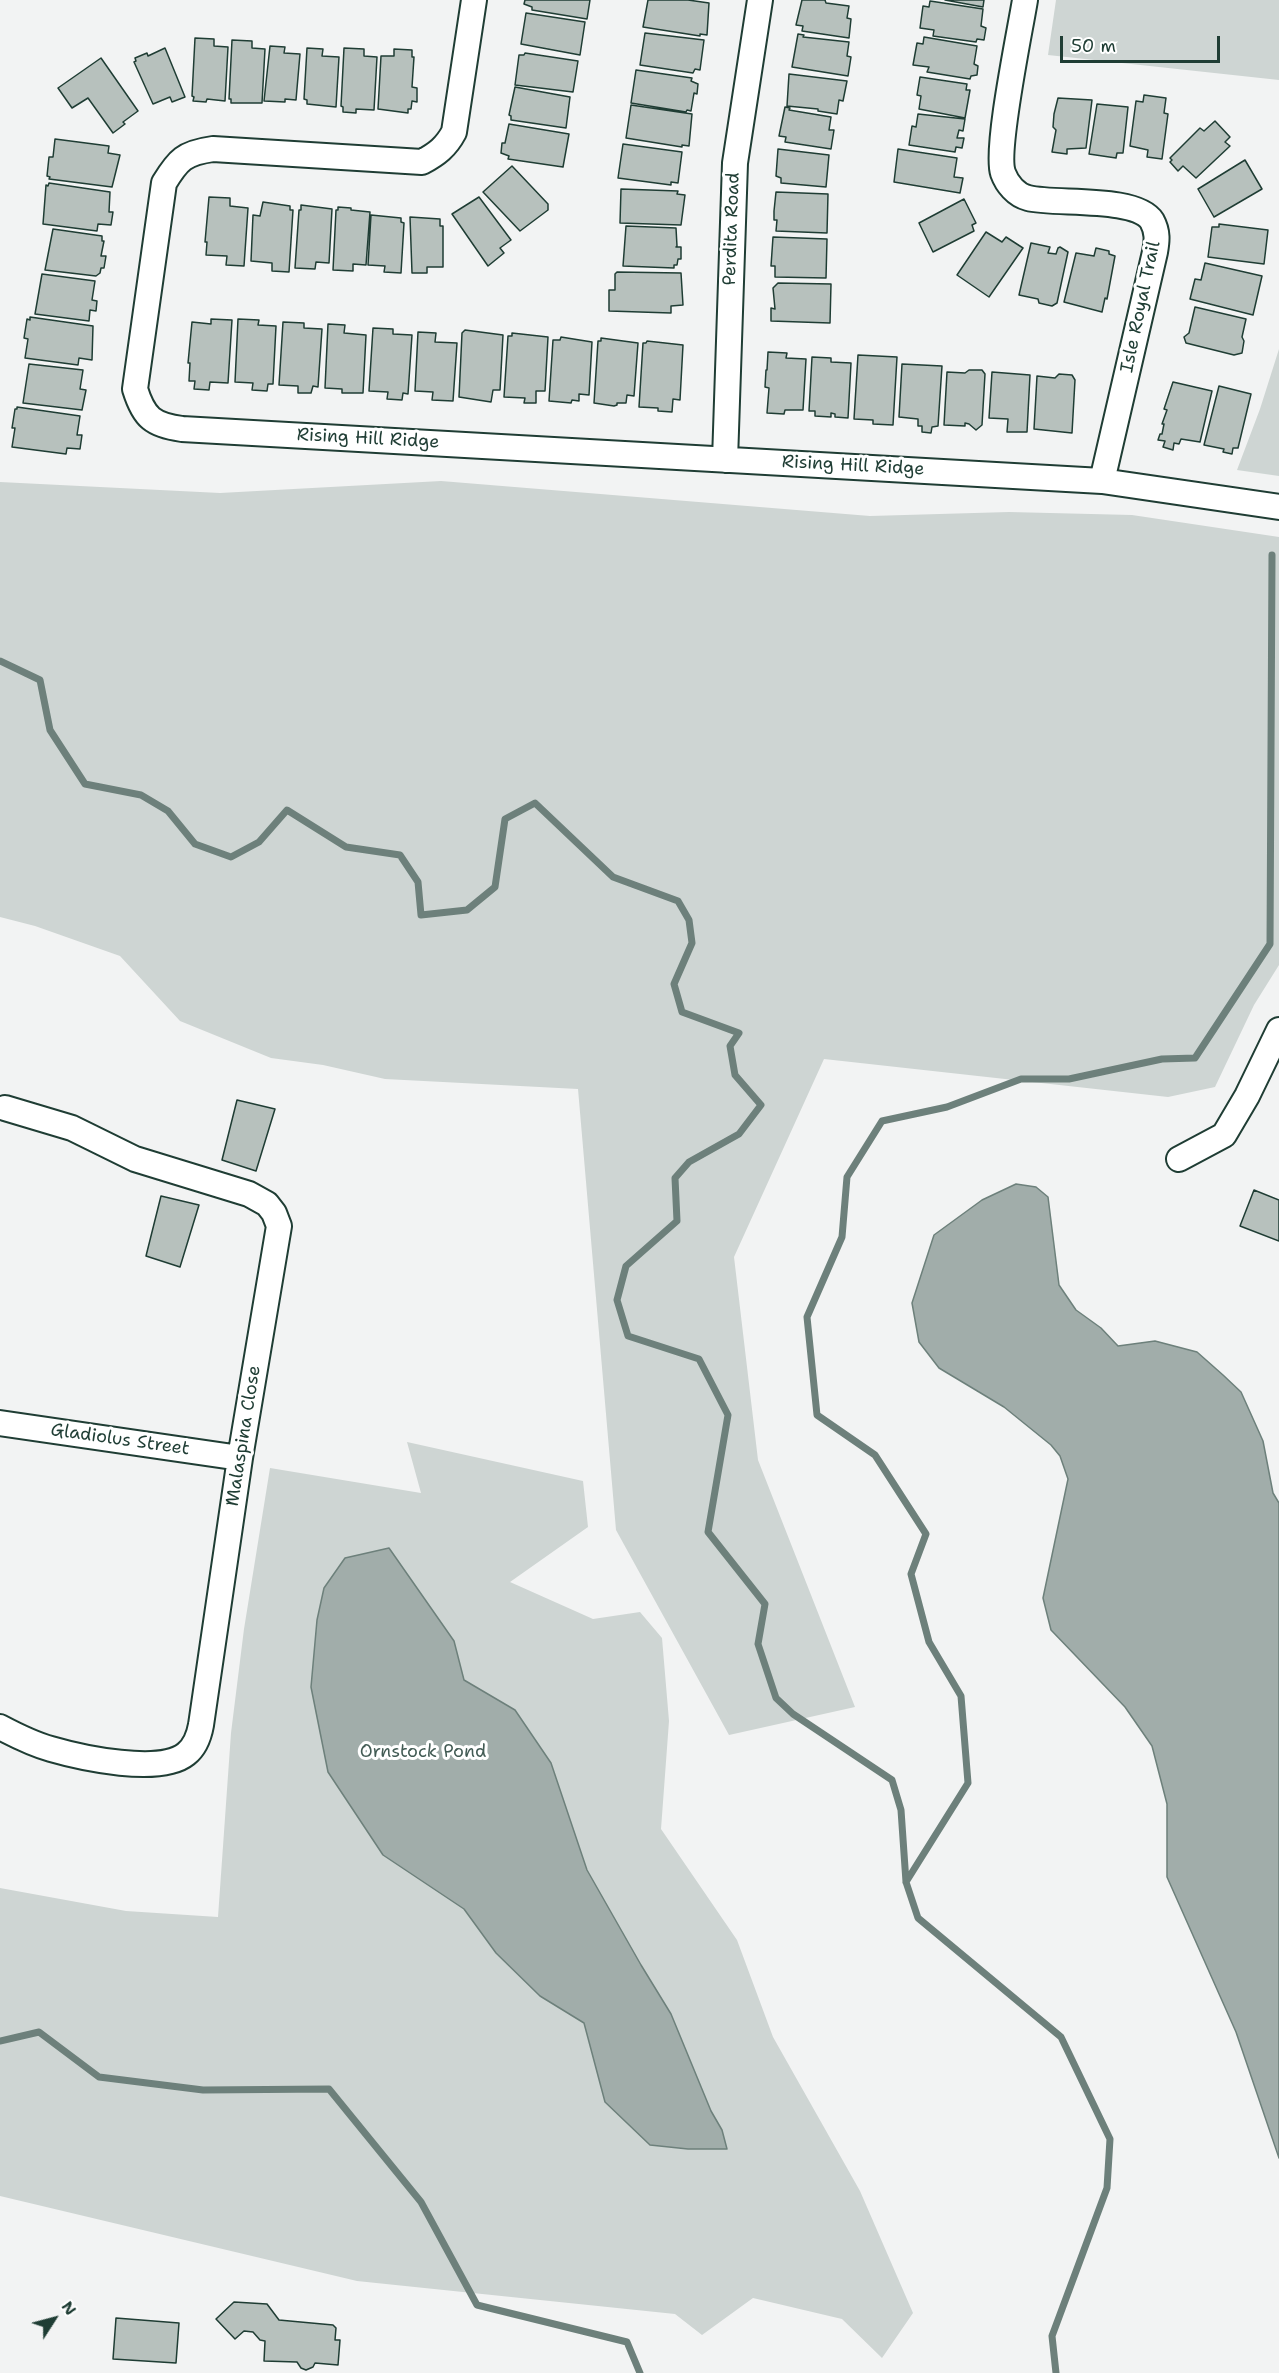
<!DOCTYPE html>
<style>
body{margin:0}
#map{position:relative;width:1279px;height:2373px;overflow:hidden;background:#f2f3f3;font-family:"Shantell Sans",sans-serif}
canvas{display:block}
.north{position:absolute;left:24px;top:2289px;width:60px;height:60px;-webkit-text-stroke:4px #fff;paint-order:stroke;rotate:54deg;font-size:16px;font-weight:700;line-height:24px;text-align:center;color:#1f3d34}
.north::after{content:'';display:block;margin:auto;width:21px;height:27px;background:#1f3d34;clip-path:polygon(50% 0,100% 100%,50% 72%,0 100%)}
.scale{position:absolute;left:1060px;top:36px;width:160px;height:27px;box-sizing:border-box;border:3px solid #1f3d34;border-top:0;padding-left:8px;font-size:18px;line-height:21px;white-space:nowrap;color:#1f3d34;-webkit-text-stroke:4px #fff;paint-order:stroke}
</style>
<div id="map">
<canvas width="1279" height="2373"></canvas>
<div class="north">N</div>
<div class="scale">50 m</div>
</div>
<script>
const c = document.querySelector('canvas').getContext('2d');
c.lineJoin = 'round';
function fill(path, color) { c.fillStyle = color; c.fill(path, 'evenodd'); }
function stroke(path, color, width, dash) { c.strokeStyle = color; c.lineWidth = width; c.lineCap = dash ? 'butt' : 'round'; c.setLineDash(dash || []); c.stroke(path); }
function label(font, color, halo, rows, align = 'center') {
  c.font = font + ' "Shantell Sans",sans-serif'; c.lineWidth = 6; c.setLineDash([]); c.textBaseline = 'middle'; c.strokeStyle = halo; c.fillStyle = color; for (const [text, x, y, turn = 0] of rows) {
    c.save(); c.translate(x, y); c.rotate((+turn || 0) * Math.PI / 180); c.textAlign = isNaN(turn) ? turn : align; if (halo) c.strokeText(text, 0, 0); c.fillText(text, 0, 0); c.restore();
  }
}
fill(new Path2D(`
 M1056,0H1279V80L1048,55Z
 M1279,349V476L1237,470L1260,409Z
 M441,481L870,516L1009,512L1132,515L1279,537V965L1254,1005L1215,1087L1168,1097L824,1059L734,1257L758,1460L855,1707L729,1735L616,1530L578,1089L385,1079L323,1065L271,1058L180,1021L120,956L35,926L0,917V482L220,493Z
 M407,1442L583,1481L588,1527L510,1582L593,1619L640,1612L662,1638L669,1721L661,1829L737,1940L773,2037L860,2191L913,2313L882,2358L842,2319L753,2298L702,2335L675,2314L357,2281L0,2196V1888L126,1911L218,1917L231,1733L244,1629L270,1468L421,1493Z`), '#ced5d3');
const water = new Path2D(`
 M1016,1184L1036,1187L1048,1197L1059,1285L1076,1310L1101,1328L1118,1346L1155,1341L1197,1352L1223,1375L1241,1392L1263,1441L1273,1493L1279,1503V2158L1236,2032L1167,1877V1804L1152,1746L1125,1707L1051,1630L1043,1598L1068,1479L1060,1456L1051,1445L1004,1407L939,1368L919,1342L912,1303L934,1235L982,1200Z
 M389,1548L454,1641L464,1680L515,1710L551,1763L587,1870L641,1965L671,2014L711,2111L722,2130L727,2149H688L650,2145L605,2102L584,2023L540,1996L496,1953L464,1909L383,1855L328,1772L311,1687L317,1620L324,1588L345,1558Z`);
fill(water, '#a1adaa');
stroke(water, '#6d807b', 1.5);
stroke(new Path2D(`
 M0,661L40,680L50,730L85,784L141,795L168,811L195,844L231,857L259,842L287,810L346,847L400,855L418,882L421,915L467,910L495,887L505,819L535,803L613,877L678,901L689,920L692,943L674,984L682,1012L739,1033L730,1046L735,1075L761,1105L739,1134L689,1162L675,1178L677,1221L626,1266L617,1300L628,1336L699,1359L728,1415L708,1532L765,1604L758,1644L776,1698L793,1714L892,1780L901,1810L906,1882L918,1918L1061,2037L1110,2139L1107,2188L1052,2336L1056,2373
 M906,1882L968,1783L961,1696L929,1642L911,1574L926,1534L875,1455L817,1415L807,1317L842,1237L847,1177L882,1121L947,1107L1021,1079H1069L1162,1059L1195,1058L1270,944L1272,555
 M0,2041L39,2032L99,2077L203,2090L329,2089L421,2202L477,2305L627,2342L640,2373`), '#6d807b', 7);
const building = new Path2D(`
 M525,0H590L587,19L532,10V7L524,4Z
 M648,0H688L709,3L707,35L700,34V36L643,27Z
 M802,0H825L826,3L849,6L847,18L851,19L849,38L802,31L803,26L796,25Z
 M945,0H984L983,7Z
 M930,1L983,9L981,26L986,28L984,40L977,39L976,42L933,36L934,30L920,28L923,6L929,7Z
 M526,13L585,22L580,55L521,44Z
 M645,33L704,40L700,70L695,69L693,73L640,65Z
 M798,34L804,35L803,37L849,42L847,56L851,57L848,76L792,67Z
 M924,37L977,46L974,64L978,66L977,75L971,76L970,79L927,72L929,67L913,65L917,43L923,44Z
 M195,38L214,39V46L228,47L225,101L207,99L206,102L193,101L194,97L192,96Z
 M232,40L252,41V48L265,49L262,103H231V99H229Z
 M270,46L285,47L284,53L300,54L296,100L285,99V102L264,101Z
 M165,48L185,97L172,102L170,97L153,104L134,62L136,61L135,58L147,53L148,56Z
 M307,48L323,49L322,56L339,57L336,107L307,104V100L304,99Z
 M344,48L364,49V56L377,57L374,110L356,109V113L343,112V107L341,106Z
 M394,49L412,50V57H414L412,87L417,88V102L412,101L411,109H408V113L378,109L381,56H394Z
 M525,53L578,61L573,92L515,85L519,55H524Z
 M101,58L138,111L123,122L125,124L113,133L88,98L72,108L58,88Z
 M636,70L692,78L691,81L698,84L697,94L694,93L691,111L687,110L686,112L631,103Z
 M789,74L847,81L843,101L839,100L837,114L818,111V109L787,106Z
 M920,77L967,84L966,90H970L965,118L919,109L921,96L917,95Z
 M515,87L570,97L566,128L511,120V116L509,115Z
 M1144,95L1166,98L1164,113L1168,114L1162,159L1147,157L1148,150L1130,146L1136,101L1143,102Z
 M1058,98L1092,100L1086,148L1067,149V154L1052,152L1056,130L1053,127L1054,114Z
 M1097,104L1128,107L1123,153H1117L1116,158L1089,154Z
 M631,105L692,114L689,146L682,145V147L626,138Z
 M785,107L790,108L789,110L831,117L829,130H834L831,149L785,142L786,137L779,136Z
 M918,114L965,119L963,131L959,130L957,138H964L962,148L956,147L955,152L909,145L912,126L916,127Z
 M1215,121L1230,137L1225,142L1230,146L1196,178L1183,166L1178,171L1170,162L1172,160L1170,158L1200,128L1204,131Z
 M509,124L569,134L563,167L508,159L509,156L501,153L502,143H505Z
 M55,139L109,146L108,153L120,155L112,187L49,179L50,177L47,176L49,157H53Z
 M623,144L682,152L678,183L671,182V185L618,178Z
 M778,149L829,155L826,187L781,183V178L776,176Z
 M898,149L957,158L954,177L963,178L960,193L894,182Z
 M1245,160L1262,189L1214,217L1198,189Z
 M512,166L548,204V210L520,231L483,192Z
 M49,183L110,192L109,212H113L111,225L98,224L97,231L43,224L46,185L48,186Z
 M621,189L678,191L677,194L685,195L681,225L620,223Z
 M776,192L828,194L827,233L776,231L777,220H774V211Z
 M209,197L230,198V206L248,208L244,266L226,265L227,256L206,255L207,242H205Z
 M479,197L511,240L500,248L504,253L488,266L452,214Z
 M964,199L976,223L972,225L974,231L933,252L919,223Z
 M263,202L290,206V210H293L289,272L272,271V263L251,261L253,215L260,216Z
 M301,205L332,209L329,263L316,262L315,269L295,268L299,210H301Z
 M338,207L351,208V210L370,212L366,265L353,264V271L333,270L336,210H338Z
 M371,215L401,218V222L404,223L401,273L384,272L385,266L368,265Z
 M410,217L440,219V226H443V267H427V273H412Z
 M1219,224L1268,230L1264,264L1208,257L1212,227H1219Z
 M626,226L676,228L677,246L676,247H681V259H678L677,265H674V268L623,266Z
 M53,229L102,236V241H104L101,256H106L104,268H101L100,273L96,276L45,270Z
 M986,232L1002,242L1006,237L1023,248L989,297L957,275Z
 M773,237L827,239L826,278L775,277V266H771Z
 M1031,243L1050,247L1048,253L1056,254L1058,248L1060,247L1068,252L1057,303L1052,306L1039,303L1038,299L1019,295Z
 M1096,248L1109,251V254L1115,256L1107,299L1105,298L1102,312L1064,302L1076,253L1094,256Z
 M1205,263L1262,276L1253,315L1190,299L1195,279L1201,280Z
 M617,272L681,273L683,305L671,306V313L609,311V290H615V274Z
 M42,274L95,281L92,300L97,301L96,311L90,310L89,321L35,314Z
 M778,283L831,284L830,323L771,321V308L775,309L773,288Z
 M1195,307L1246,319L1242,337L1244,341L1242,353L1234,355L1186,343L1184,337L1189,333Z
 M30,317L93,326L92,360L79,358L78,365L25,358L28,339L24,338L27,319L30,320Z
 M211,319L232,320L228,383L210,382L209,390L194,389L195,381H189L190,363H188L192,322L211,324Z
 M238,319L259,320L258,325L276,326L273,384H268L267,391L252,390L253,383L235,382Z
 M283,322L304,323V328L322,329L318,387L313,386L311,393H298V386L279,385Z
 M328,324L345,325L344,333L366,335L363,393H342V389L325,388Z
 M373,328L393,329V334L412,335L408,394L403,393L402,400L387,399L388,392L369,391Z
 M465,330L503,335L500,390H493L491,402L459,397L462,333Z
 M418,332L436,333L435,342L457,343L453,401L432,400L433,392L415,391Z
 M512,333L548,337L545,391H536V403H524L525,398L504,397L508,336H512Z
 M561,337L592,342L589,395L579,394V401L572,400L571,403L549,401L553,340H560Z
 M601,338L638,343L634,396L627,395L626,403H617V405L614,406L594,403L598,341H601Z
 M647,341L683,345L680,400L673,399L672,412L658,411V408L639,407L643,343H646Z
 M768,352L787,353L786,358L806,359L803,410H785L784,414L767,413L769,388L765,387L766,370H767Z
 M858,355L897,357L893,425L873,424V420L854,419Z
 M812,357L831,358V362L851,363L848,418L835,417V414L831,413V417L815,416V411H809Z
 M29,364L83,370L80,389L86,390L82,410L23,403Z
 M902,364L942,366L938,426L932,427L931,433L922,432V426H918V419L899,417Z
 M969,370H982L985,374L982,425L976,430L969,424L965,423V426L944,425L947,372L965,373Z
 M992,372L1030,375L1027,432H1007L1008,419L989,418Z
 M1059,374L1072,375L1075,380L1072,433L1034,429L1037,376L1055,378Z
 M1173,382L1212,391L1200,442L1181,439L1179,444L1174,443L1173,450L1163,447L1165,441L1158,440L1160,434H1162L1164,424H1162L1167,410L1164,409Z
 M1219,386L1251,394L1238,448H1233L1232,454L1223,452L1224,449L1204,445Z
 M17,407L80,416L77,435H82L80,449L67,448L66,454L12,447L15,428H12L15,409H17Z
 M237,1100L275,1109L256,1171L222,1160Z
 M1254,1190L1279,1200V1241L1240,1226Z
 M161,1196L199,1205L180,1267L146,1256Z
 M234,2302L267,2304L279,2320L333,2325L336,2328L335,2340H340L338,2365L315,2363L313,2367L306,2370L301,2368L297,2362L264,2361L265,2341L260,2340L253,2332L244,2331L235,2339L216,2319Z
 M116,2318L179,2323L176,2363L113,2359Z`);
fill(building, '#b7c1bd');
stroke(building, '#1f3d34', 1.5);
const minor = new Path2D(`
 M474,0L454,132C446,147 437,154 422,162L213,149C184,153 178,160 164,183L135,389C144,418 153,425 182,429L1102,481L1279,507
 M1025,0C1020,31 995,150 1003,173C1007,184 1016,195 1028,198C1055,205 1136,196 1152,221C1158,232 1157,241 1155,252L1102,481
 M725,460L735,163L760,0
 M1179,1159L1224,1135L1247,1096L1279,1030
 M0,1423L240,1458
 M0,1727C17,1736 33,1744 51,1749C82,1758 160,1775 186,1754C195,1747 199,1736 201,1725L240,1458L279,1226L274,1213L267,1204L249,1194L135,1159L72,1128L5,1108`);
stroke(minor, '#1f3d34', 28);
stroke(minor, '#fff', 24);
label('18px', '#1f3d34', '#fff', [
 ["Perdita Road",732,229,-88],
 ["Isle Royal Trail",1141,307,-78],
 ["Rising Hill Ridge",368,439,3],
 ["Rising Hill Ridge",853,466,3],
 ["Malaspina Close",244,1436,-81],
 ["Gladiolus Street",120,1440,8]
]);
label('18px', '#425b54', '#fff', [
 ["Ornstock Pond",423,1752]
]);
</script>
